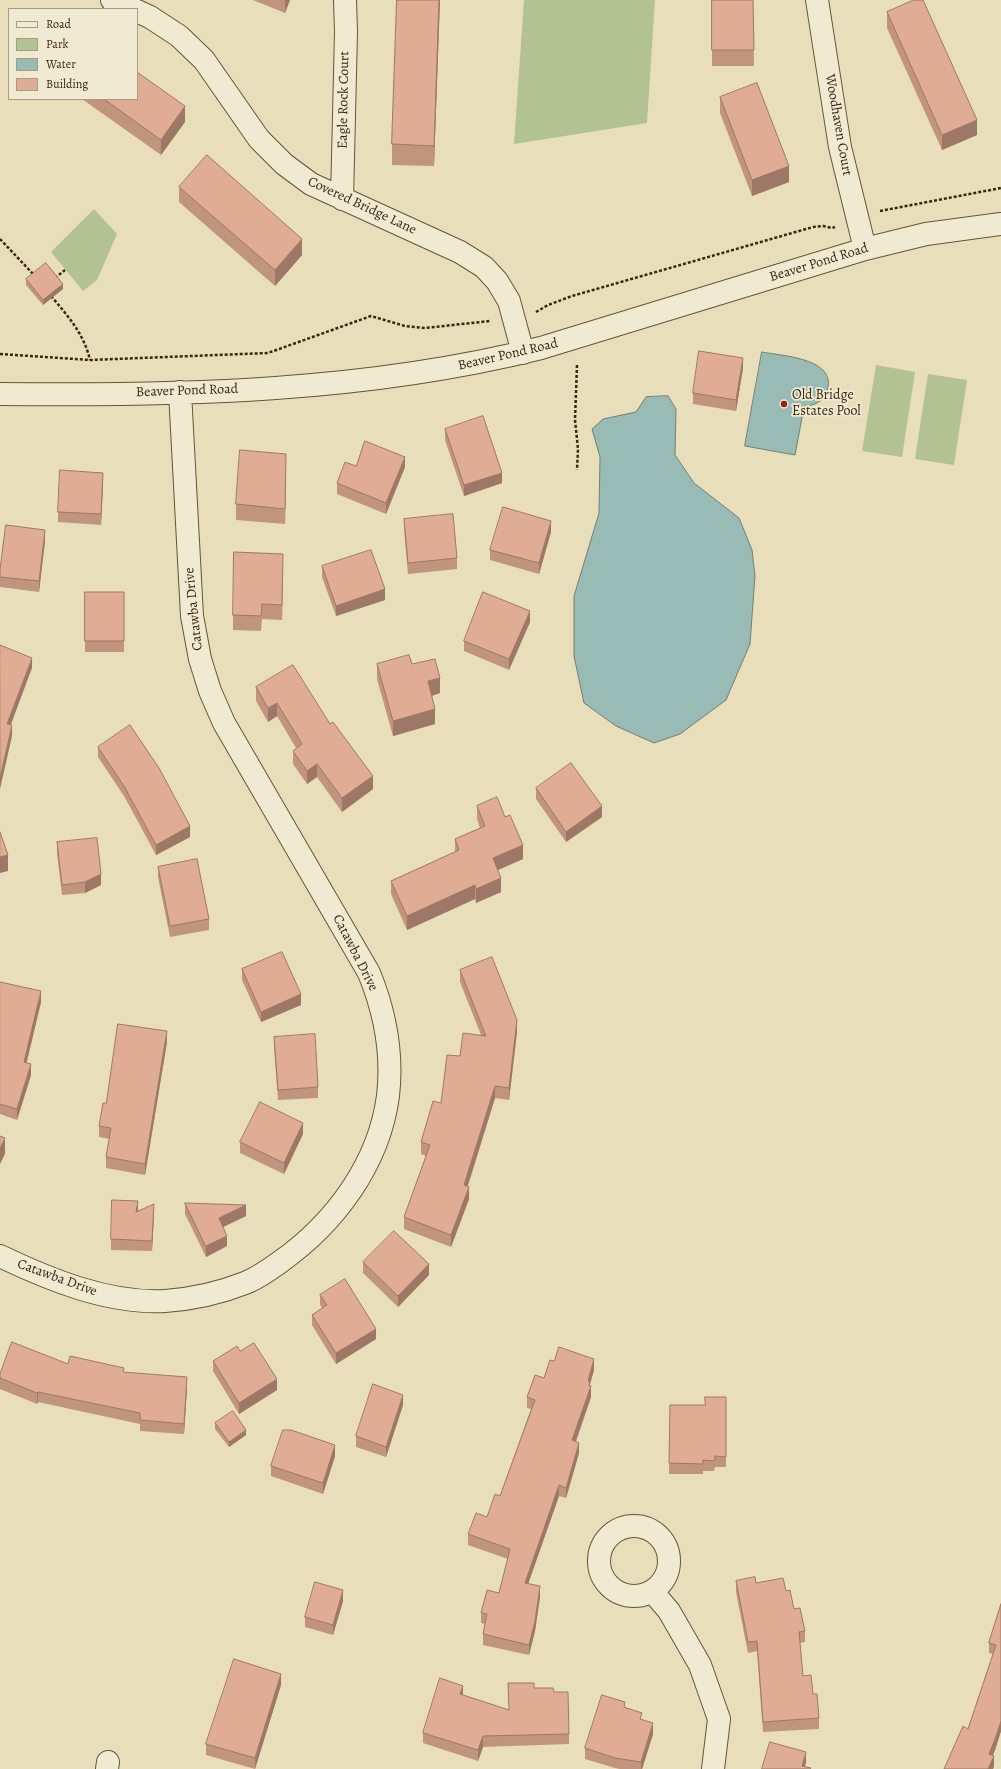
<!DOCTYPE html>
<style>
body{margin:0}
#map{position:relative;width:1001px;height:1769px;overflow:hidden;background:#e9deba;font-family:Alegreya,serif}
canvas{display:block}
.legend{position:absolute;left:8px;top:8px;width:130px;height:92px;box-sizing:border-box;background:#f1ead2;border:1px solid #a99c83;margin:0;padding:5px 7px;list-style:none;font-size:12px;color:#3c260d}
.legend li{display:flex;align-items:center;gap:8px;height:20px}
.legend b{width:20px;border:1px solid #a99c83}
</style>
<div id="map">
<canvas width="1001" height="1769"></canvas>
<ul class="legend">
<li><b style="height:5px;background:#f1ead2"></b>Road</li>
<li><b style="height:11px;background:#b3c292"></b>Park</li>
<li><b style="height:11px;background:#98bbb5"></b>Water</li>
<li><b style="height:11px;background:#e0ac93"></b>Building</li>
</ul>
</div>
<script>
const c = document.querySelector('canvas').getContext('2d');
c.lineJoin = 'round';
function fill(path, color) { c.fillStyle = color; c.fill(path, 'evenodd'); }
function stroke(path, color, width, dash) { c.strokeStyle = color; c.lineWidth = width; c.lineCap = dash ? 'butt' : 'round'; c.setLineDash(dash || []); c.stroke(path); }
function label(font, color, halo, rows, align = 'center') {
  c.font = font + ' Alegreya,serif'; c.lineWidth = 3.5; c.setLineDash([]); c.textBaseline = 'middle'; c.strokeStyle = halo; c.fillStyle = color; for (const [text, x, y, turn = 0] of rows) {
    c.save(); c.translate(x, y); c.rotate((+turn || 0) * Math.PI / 180); c.textAlign = isNaN(turn) ? turn : align; if (halo) c.strokeText(text, 0, 0); c.fillText(text, 0, 0); c.restore();
  }
}
fill(new Path2D(`
 M524,0H655L647,123L514,144Z
 M94,209L117,234L97,280L83,291L51,252Z
 M876,365L915,372L902,457L862,451Z
 M928,374L967,380L954,465L915,459Z`), '#b3c292');
const water = new Path2D(`
 M762,352C782,356 838,358 827,391C824,402 814,405 804,407L795,455L745,446Z
 M668,396L676,409L675,455L694,483L739,518L752,550L755,576L750,644L726,700L680,734L654,743L616,726L584,703L574,656V596L599,513L600,457L592,429L603,419L636,412L646,397Z`);
fill(water, '#98bbb5');
stroke(water, '#737f72', 1);
const minor = new Path2D(`
 M112,0L133,9
 M817,0L840,147L865,249
 M137,11L150,17L179,36L204,60L259,139L284,164L311,184L460,252L484,267L497,281L509,301L523,353
 M342,199L346,32L345,0
 M0,394C181,396 365,392 541,348L865,249L926,234L1001,224
 M0,1256C50,1280 109,1304 165,1301C192,1299 220,1293 245,1283C258,1278 269,1270 280,1262C335,1223 379,1164 388,1096C393,1053 385,1012 369,973L224,723L210,691L200,659L192,616L180,392
 M599 1561a35 35 0 1 1 70 0a35 35 0 1 1-70 0Z
 M652,1591L669,1611L700,1665L719,1719L713,1769
 M107,1769L108,1762`);
stroke(minor, '#675438', 24);
stroke(new Path2D(`
 M880,211L1001,188
 M0,239L34,275
 M55,278L65,270
 M51,296C68,316 84,334 90,360
 M536,312L548,305L572,296L813,227L823,226L832,228L835,227
 M0,354L90,360L268,353L371,316L405,326L425,328L490,321
 M577,365L575,420L578,449L577,470`), '#3c260d', 2.5, [3, 2]);
stroke(minor, '#f1ead2', 22);
fill(new Path2D(`
 M253,0H290L285,13Z
 M397,0H440L434,166L392,165V144Z
 M712,0H753L754,66H712Z
 M887,12L977,135L942,150L887,28Z
 M720,97L789,182L752,196L720,113Z
 M82,99H137L185,122L161,155Z
 M179,187L302,255L275,286L179,202Z
 M26,279L63,289L43,305L26,285Z
 M743,368L736,411L693,404V393Z
 M445,429L502,483L464,496L445,440Z
 M356,466L405,467L386,514L337,494V483Z
 M286,469L285,524L236,520V504Z
 M103,484L101,525L58,522V512Z
 M404,519L457,558V569L408,574L404,530Z
 M551,532L539,574L490,560V550Z
 M45,541L39,592L0,587V577Z
 M322,566L385,600L336,616L322,577Z
 M283,569L282,620L262,619L261,631L233,630V615Z
 M85,592H124V652H85Z
 M530,622L509,670L464,651V641Z
 M377,664H412L440,693L432,696L435,724L393,736L377,679Z
 M256,687L330,724L373,789L342,812L317,777L307,784L293,764V751L296,748L277,716L268,722L256,701Z
 M98,747L190,837L156,855L124,796L98,757Z
 M536,788L602,817L566,842L536,799Z
 M477,806L523,859L498,870L501,892L476,903L475,899L407,930L391,894V881L455,852V839L480,828L477,819Z
 M57,842L101,885L85,893L62,895L57,853Z
 M158,867L209,919V930L170,937L158,877Z
 M242,969L301,1005L261,1022L242,980Z
 M460,970L517,1032L509,1100L495,1098L468,1186L469,1199L451,1247L404,1229V1217L426,1156L421,1154V1142L441,1103L460,1056L481,1035L460,982Z
 M0,982L41,1002L27,1062L31,1075L17,1120L0,1114Z
 M274,1037L318,1087V1098L278,1100L274,1048Z
 M167,1042L145,1175L106,1168V1157L109,1139L99,1137V1126L106,1103Z
 M303,1134L284,1174L240,1153V1142Z
 M185,1203L246,1216L223,1227L227,1246L206,1257L185,1214Z
 M138,1211L154,1214L152,1251L111,1250V1239Z
 M363,1262L429,1275L398,1307L363,1273Z
 M320,1295L376,1339L336,1364L312,1325V1315L322,1308L320,1305Z
 M240,1351L277,1390L239,1414L213,1371V1361Z
 M554,1361L594,1370L590,1384L591,1397L576,1442L579,1453L566,1498L559,1496L528,1583L540,1597L535,1631L529,1655L483,1645V1634L485,1624L481,1623V1613L499,1593L508,1559L468,1545V1534L487,1517L500,1496L531,1409L527,1408V1397L544,1378Z
 M68,1364L124,1372L187,1388L184,1434L140,1431V1424L38,1402L37,1404L0,1389V1374Z
 M726,1397V1467H715L714,1471H703V1474H669L670,1405H705Z
 M403,1405L386,1457L356,1447V1436Z
 M215,1423L246,1435L229,1447L215,1429Z
 M335,1456L323,1494L271,1476V1466Z
 M736,1581L756,1583L786,1591L805,1631V1642L800,1643L803,1676L813,1694L819,1718V1729L763,1732L757,1651L748,1653L736,1592Z
 M343,1601L333,1635L305,1627V1617Z
 M1001,1604V1731L995,1750L993,1755L994,1766L993,1769H944L968,1729L993,1654L989,1653V1643Z
 M508,1683L554,1692L569,1734V1744L483,1747L478,1761L423,1743V1733L463,1695L509,1710Z
 M281,1685L255,1769L206,1755V1744Z
 M625,1708L642,1720L653,1734L642,1769H620L615,1768L585,1759V1748Z`), '#c1947e');
fill(new Path2D(`
 M285,0H290L285,13Z
 M439,0H440L434,166V146Z
 M185,106V122L161,155V140Z
 M977,120V135L942,150V135Z
 M789,166V182L752,196V180Z
 M302,239V255L275,286V270Z
 M63,284V289L43,305V300Z
 M743,358V368L736,411V400Z
 M286,454V469L285,524V509Z
 M405,457V467L386,514V503Z
 M103,473V484L101,525V514Z
 M502,473V483L464,496V485Z
 M551,521V532L539,574V563Z
 M45,530V541L39,592V581Z
 M283,554V569L282,620V605Z
 M385,589V600L336,616V606Z
 M530,611V622L509,670V659Z
 M32,658V668L7,735V724Z
 M440,678V693L428,697V681Z
 M277,703V716L268,722V708Z
 M435,709V724L393,736V721Z
 M12,725V736L0,789V778Z
 M317,764V777L307,784V771Z
 M373,776V789L342,812V798Z
 M602,806V817L566,842V832Z
 M190,826V837L156,855V845Z
 M523,845V859L493,872V858Z
 M8,855V871L0,873V857Z
 M101,874V885L85,893V882Z
 M501,878V892L476,903V889Z
 M475,885V899L407,930V916Z
 M41,991V1002L24,1072V1062Z
 M301,994V1005L261,1022V1012Z
 M517,1020V1032L509,1100V1088Z
 M167,1031V1042L145,1175V1164Z
 M31,1064V1075L17,1120V1109Z
 M495,1086V1098L464,1197V1185Z
 M303,1123V1134L284,1174V1163Z
 M5,1138V1154L0,1164V1149Z
 M469,1187V1199L451,1247V1235Z
 M138,1201V1212H136Z
 M154,1204V1214L152,1251V1241Z
 M246,1205V1216L219,1229V1218Z
 M227,1236V1246L206,1257V1246Z
 M429,1264V1275L398,1307V1296Z
 M376,1329V1339L336,1364V1353Z
 M594,1359V1370L590,1384V1390L591,1386V1397L572,1451V1440Z
 M187,1377V1388L184,1434V1424Z
 M277,1379V1390L239,1414V1403Z
 M38,1392V1402L37,1404V1393Z
 M403,1395V1405L386,1457V1447Z
 M246,1430V1435L229,1447V1442Z
 M579,1443V1453L566,1498V1488Z
 M335,1445V1456L323,1494V1483Z
 M559,1485V1496L525,1593V1583Z
 M540,1586V1597L535,1631L529,1655V1645Z
 M343,1590V1601L333,1635V1625Z
 M281,1674V1685L255,1769V1758Z
 M463,1686V1696L460,1694Z
 M1001,1721V1731L995,1750L989,1764V1754Z
 M653,1723V1734L642,1769H641V1762Z
 M483,1736V1747L478,1761V1750Z
 M806,1752V1763L804,1769L802,1766Z
 M994,1756V1766L993,1769H988Z`), '#9d7867');
const building = new Path2D(`
 M397,0H439L434,146L392,144Z
 M712,0H753L754,50H712Z
 M914,0H923L977,120L942,135L887,12Z
 M137,72L185,106L161,140L104,99H137Z
 M757,83L789,166L752,180L720,97Z
 M207,155L302,239L275,270L179,187Z
 M46,263L63,284L43,300L26,279Z
 M699,351L743,358L736,400L693,393Z
 M483,416L502,473L464,485L445,429Z
 M365,441L405,457L386,503L337,483L345,462L356,466Z
 M240,450L286,454L285,509L236,504Z
 M60,470L103,473L101,514L58,512Z
 M503,507L551,521L539,563L490,550Z
 M453,514L457,558L408,563L404,519Z
 M6,525L45,530L39,581L0,577V570Z
 M371,550L385,589L336,606L322,566Z
 M234,552L283,554L282,605L262,604L261,616L233,615Z
 M85,592H124V641H85Z
 M483,592L530,611L509,659L464,641Z
 M0,645L32,658L7,724L12,725L0,778Z
 M409,655L412,664L435,659L440,678L428,681L435,709L393,721L377,664Z
 M293,665L330,724L333,722L373,776L342,798L317,764L307,771L293,751L302,744L277,703L268,708L256,687Z
 M130,725L159,768L190,826L156,845L124,786L98,747Z
 M571,763L602,806L566,832L536,788Z
 M497,797L505,817L510,815L523,845L493,858L501,878L476,889L475,885L407,916L391,881L459,850L455,839L485,826L477,806Z
 M0,832L8,855L0,857Z
 M97,838L101,874L85,882L62,885L57,842Z
 M197,859L209,919L170,926L158,867Z
 M282,952L301,994L261,1012L242,969Z
 M492,957L517,1020L509,1088L495,1086L464,1185L469,1187L451,1235L404,1217L430,1145L421,1142L433,1101L441,1103L447,1055L460,1056L463,1033L486,1036L460,970Z
 M0,982L41,991L24,1062L31,1064L17,1109L0,1104Z
 M118,1024L167,1031L145,1164L106,1157L111,1128L99,1126L103,1103H106Z
 M315,1034L318,1087L278,1090L274,1037Z
 M260,1102L303,1123L284,1163L240,1142Z
 M0,1136L5,1138L0,1149Z
 M112,1200L138,1201L136,1212L154,1204L152,1241L111,1239Z
 M185,1203L246,1205L219,1218L227,1236L206,1246Z
 M394,1231L429,1264L398,1296L363,1262Z
 M345,1279L376,1329L336,1353L312,1315L327,1305L320,1295Z
 M12,1342L68,1364L70,1356L124,1368L123,1372L187,1377L184,1424L140,1420V1413L38,1392L37,1393L0,1378V1374Z
 M254,1343L277,1379L239,1403L213,1361L237,1346L240,1351Z
 M559,1347L594,1359L588,1381H590L589,1386H591L572,1440L579,1443L566,1488L559,1485L525,1583L540,1586L535,1621L529,1645L483,1634L487,1614L481,1613L487,1590L499,1593L510,1549L468,1534L476,1513L487,1517L495,1494L500,1496L535,1400L527,1397L535,1375L544,1378L550,1360L554,1361Z
 M373,1384L403,1395L386,1447L356,1436Z
 M705,1397H726V1457L715,1456L714,1461L703,1460V1464L669,1463L670,1405H705Z
 M233,1411L246,1430L229,1442L215,1423Z
 M283,1430H291L335,1445L323,1483L271,1466Z
 M755,1577L756,1583L783,1578L786,1591L790,1590L794,1609L800,1608L805,1631L799,1632L803,1676L811,1675L813,1694H817L819,1718L763,1722L757,1641L748,1642L736,1581Z
 M315,1582L343,1590L333,1625L305,1617Z
 M1001,1604V1721L995,1739L989,1754L994,1756L988,1769H944L963,1726L968,1729L996,1645L989,1643Z
 M234,1659L281,1674L255,1758L206,1744Z
 M440,1678L463,1686L460,1694L509,1710L508,1683H534V1688H553L554,1692H568L569,1734L483,1736L478,1750L423,1733Z
 M602,1695L625,1702L624,1707L642,1713L640,1719L653,1723L641,1762L615,1758L585,1748Z
 M770,1742L806,1752L802,1766L811,1768L810,1769H762Z`);
fill(building, '#e0ac93');
stroke(building, '#9d7867', 1);
for (const [x, y, r, color] of [
 [784,404,4,"#8f2418"]
]) { const dot = new Path2D(); dot.arc(x, y, r, 0, 2 * Math.PI); c.fillStyle = color; c.fill(dot); stroke(dot, '#f1ead2', 1.5); }
label('14px', '#3c260d', '#f1ead2', [
 ["Eagle Rock Court",344,100,-89],
 ["Woodhaven Court",838,125,80],
 ["Covered Bridge Lane",362,206,25],
 ["Beaver Pond Road",819,263,-17],
 ["Beaver Pond Road",508,355,-13],
 ["Beaver Pond Road",187,391,-2],
 ["Catawba Drive",194,609,-96],
 ["Catawba Drive",355,953,63],
 ["Catawba Drive",57,1278,20]
]);
label('14px', '#3c260d', '#f1ead2', [
 ["Old Bridge",792,396],
 ["Estates Pool",792,412]
], 'left');
</script>
